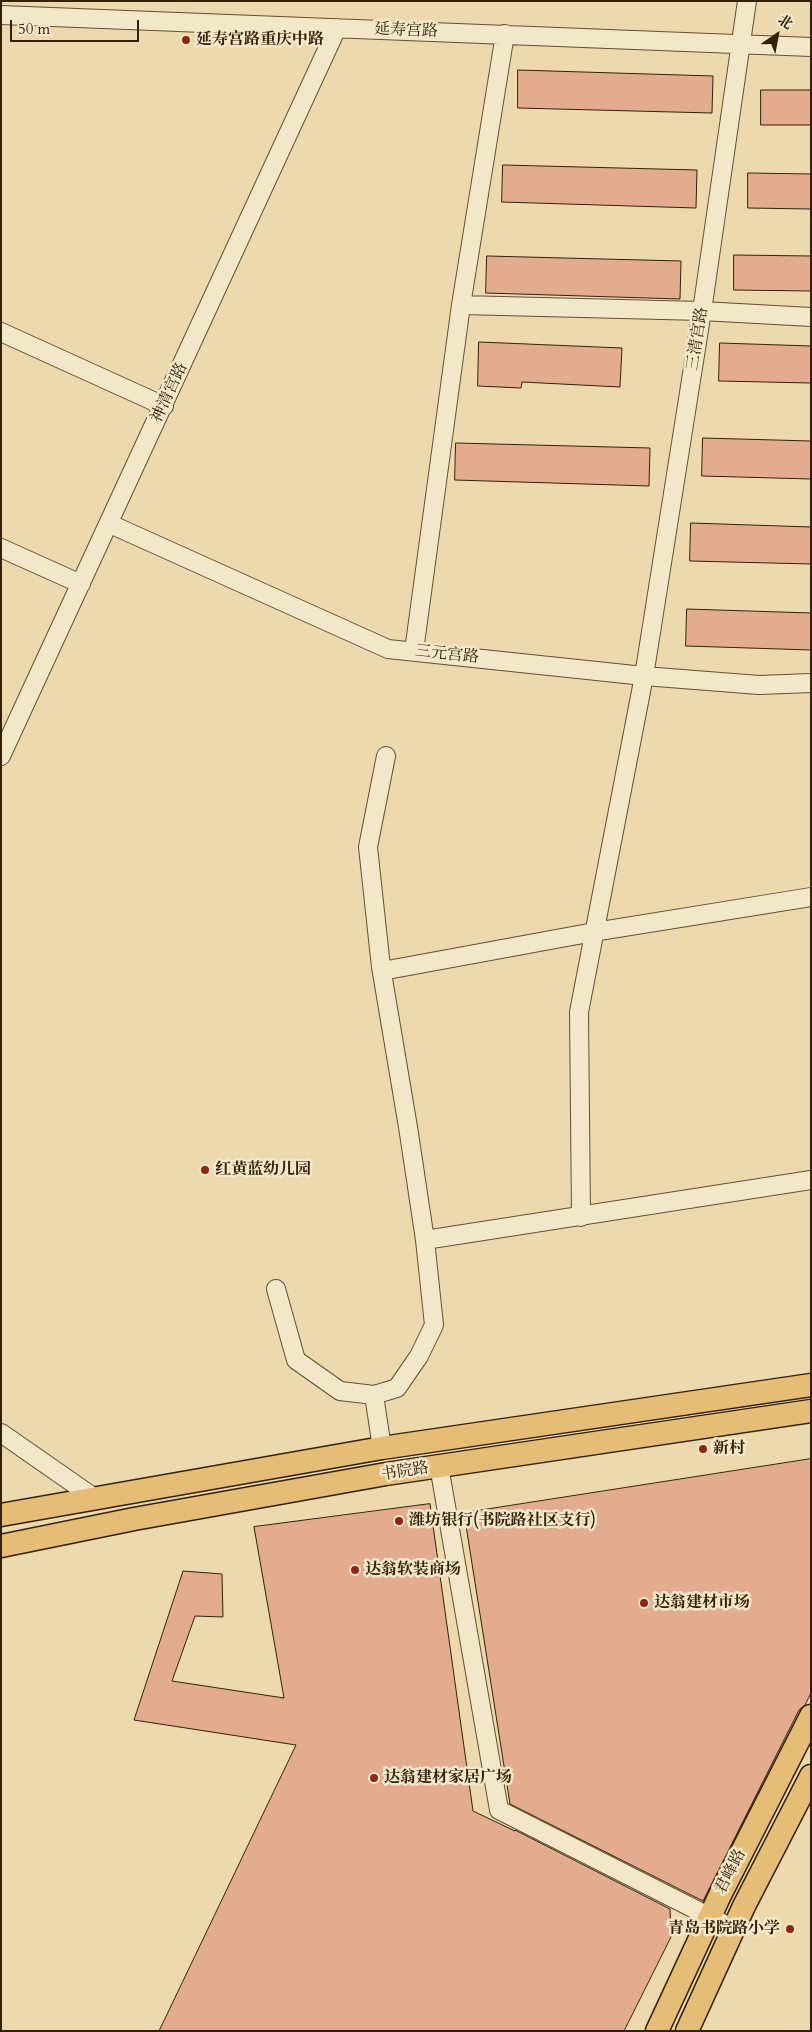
<!DOCTYPE html>
<meta charset="utf-8">
<style>
body{margin:0}
#map{position:relative;width:812px;height:2032px;overflow:hidden;background:#ecdaae;font-family:Cardo,"Noto Serif SC",serif}
canvas{display:block}
.frame{position:absolute;inset:0;border:2px solid #332107;pointer-events:none}
.north{position:absolute;left:752px;top:10px;width:50px;height:50px;-webkit-text-stroke:4px #f3e7ca;paint-order:stroke;rotate:33deg;font-size:14px;font-weight:700;line-height:20px;text-align:center;color:#332107}
.north::after{content:'';display:block;margin:auto;width:18px;height:22px;background:#332107;clip-path:polygon(50% 0,100% 100%,50% 72%,0 100%)}
.scale{position:absolute;left:10px;top:20px;width:129px;height:22px;box-sizing:border-box;border:2px solid #332107;border-top:0;padding-left:6px;font-size:15px;line-height:18px;white-space:nowrap;color:#332107;-webkit-text-stroke:4px #f3e7ca;paint-order:stroke}
</style>
<div id="map">
<canvas width="812" height="2032"></canvas>
<div class="frame"></div>
<div class="north">北</div>
<div class="scale">50 m</div>
</div>
<script>
const c = document.querySelector('canvas').getContext('2d');
c.lineJoin = 'round';
function fill(path, color) { c.fillStyle = color; c.fill(path, 'evenodd'); }
function stroke(path, color, width, dash) { c.strokeStyle = color; c.lineWidth = width; c.lineCap = dash ? 'butt' : 'round'; c.setLineDash(dash || []); c.stroke(path); }
function label(font, color, halo, rows, align = 'center') {
  c.font = font + ' Cardo,"Noto Serif SC",serif'; c.lineWidth = 5; c.setLineDash([]); c.textBaseline = 'middle'; c.strokeStyle = halo; c.fillStyle = color; for (const [text, x, y, turn = 0] of rows) {
    c.save(); c.translate(x, y); c.rotate((+turn || 0) * Math.PI / 180); c.textAlign = isNaN(turn) ? turn : align; if (halo) c.strokeText(text, 0, 0); c.fillText(text, 0, 0); c.restore();
  }
}
const building = new Path2D(`
 M518,70L713,76L712,113L518,108Z
 M761,90H811V125H761Z
 M503,165L697,170L696,208L502,202Z
 M748,173L811,174V209L748,208Z
 M734,255L811,256V291L734,290Z
 M487,256L681,261L680,299L486,293Z
 M479,342L622,348L620,387L522,382L521,388L478,386Z
 M720,343L811,346V383L719,381Z
 M703,438L811,441V479L702,476Z
 M456,443L650,448L649,486L455,480Z
 M691,523L811,527V564L690,561Z
 M687,609L811,613V650L686,646Z
 M811,1459V1693L805,1705L799,1710L703,1901L510,1804L464,1513Z
 M430,1504L473,1811L515,1831V1830L670,1909L671,1937L624,2031H159L296,1745L134,1720L183,1571L222,1574L223,1617L195,1616L172,1681L284,1698L254,1527Z`);
fill(building, '#e3ac8e');
stroke(building, '#332107', 1);
const minor = new Path2D(`
 M1,15L811,47
 M461,305L702,311L811,317
 M1,332L164,406
 M110,524L388,649L644,676L759,685L811,683
 M1,548L81,584
 M414,651L461,305L505,34
 M1,756L337,28
 M382,971L594,932L811,897
 M581,1217L579,1012L644,676L702,311L747,1
 M425,1240L811,1180
 M276,1289L296,1360L340,1391L374,1395L397,1388L419,1356L434,1325L425,1240L408,1127L381,967L368,847L386,756
 M374,1395L382,1448
 M1,1433L93,1497
 M439,1466L499,1810L734,1929`);
const major = new Path2D(`
 M1,1515L382,1448L811,1385
 M1,1546L134,1519L386,1474L811,1411
 M657,2031L720,1895L811,1716
 M687,2031L744,1906L811,1776`);
stroke(minor, '#614f31', 20);
stroke(major, '#332107', 25);
stroke(minor, '#f3e7ca', 18);
stroke(major, '#e6bd77', 22);
for (const [x, y, r, color] of [
 [186,40,5,"#8f2418"],
 [205,1170,5,"#8f2418"],
 [703,1449,5,"#8f2418"],
 [399,1521,5,"#8f2418"],
 [355,1570,5,"#8f2418"],
 [644,1603,5,"#8f2418"],
 [374,1778,5,"#8f2418"],
 [790,1929,5,"#8f2418"]
]) { const dot = new Path2D(); dot.arc(x, y, r, 0, 2 * Math.PI); c.fillStyle = color; c.fill(dot); stroke(dot, '#f3e7ca', 2); }
label('16px', '#332107', '#f3e7ca', [
 ["延寿宫路",406,31,2],
 ["三清宫路",698,339,-81],
 ["神清宫路",170,393,-65],
 ["三元宫路",447,655,6],
 ["书院路",405,1472,-9],
 ["君峰路",731,1872,-63]
]);
label('bold 16px', '#332107', '#f3e7ca', [
 ["延寿宫路重庆中路",196,40],
 ["红黄蓝幼儿园",215,1170],
 ["新村",713,1449],
 ["潍坊银行(书院路社区支行)",409,1521],
 ["达翁软装商场",365,1570],
 ["达翁建材市场",654,1603],
 ["达翁建材家居广场",384,1778],
 ["青岛书院路小学",780,1929,"right"]
], 'left');
</script>
